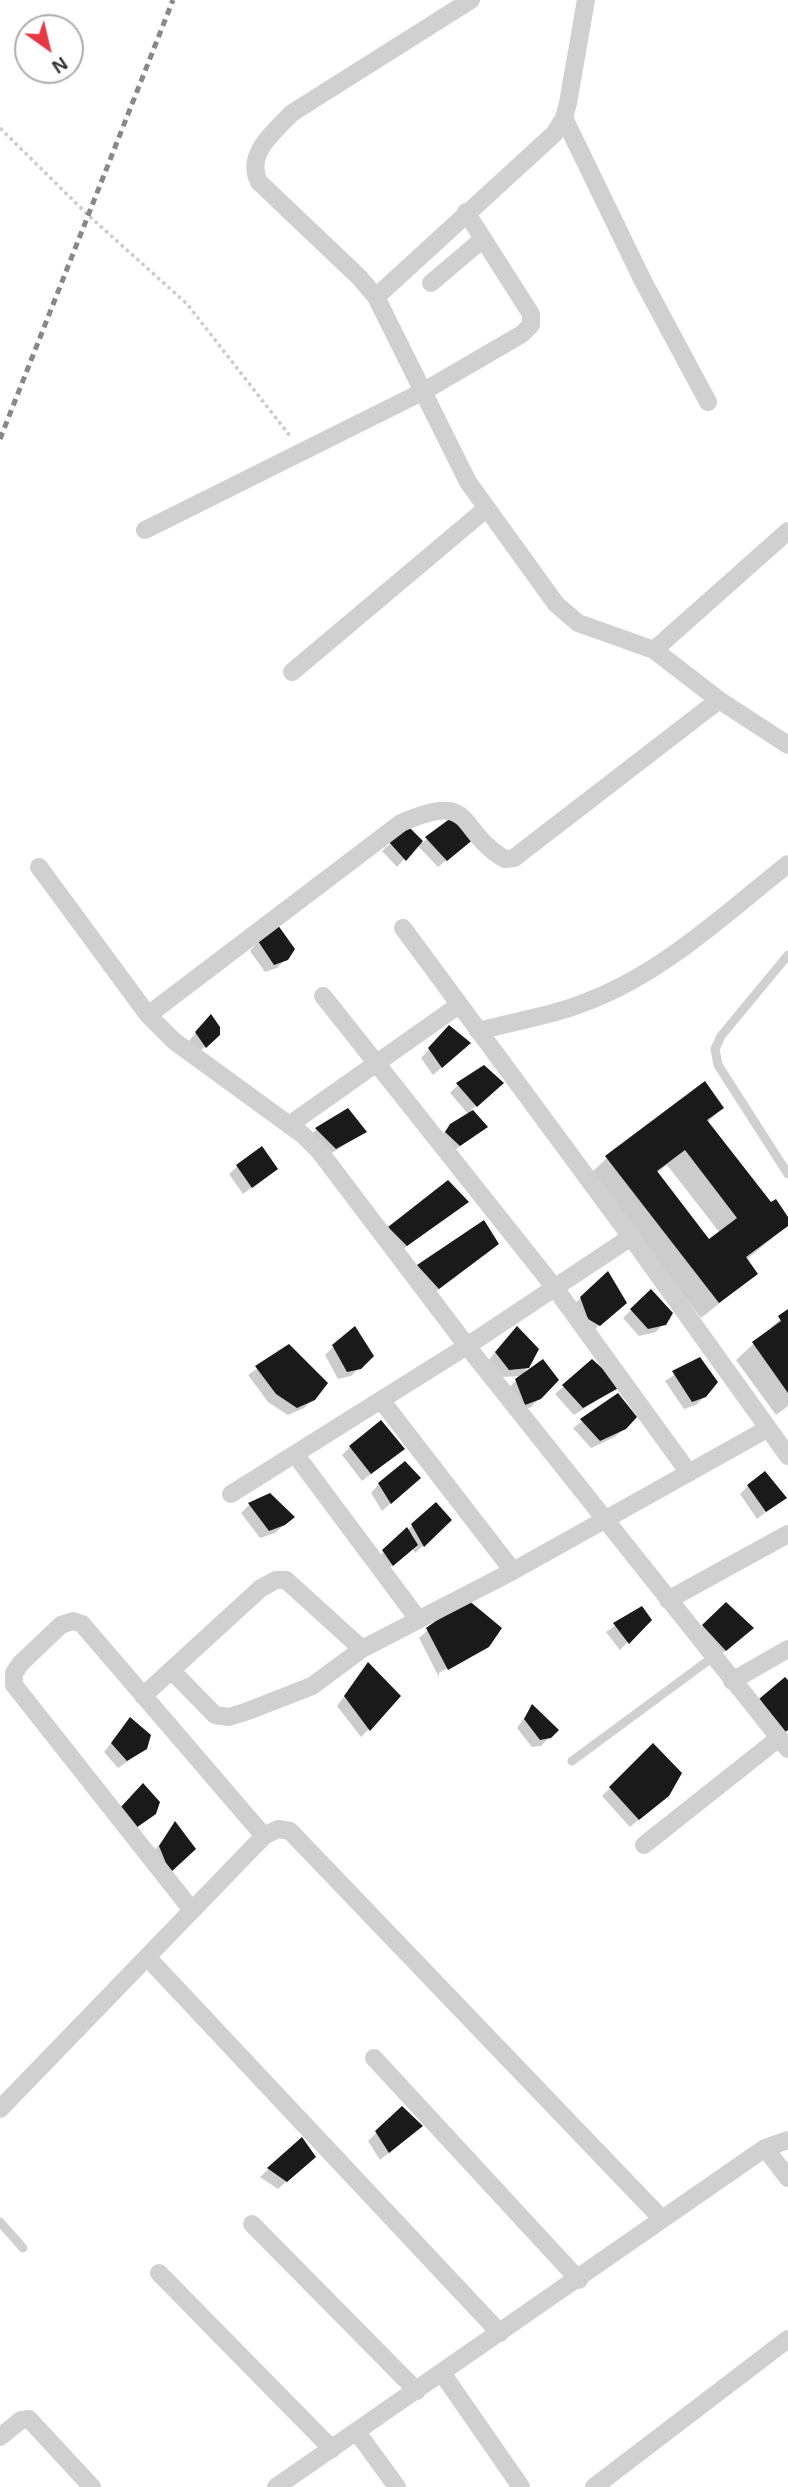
<!DOCTYPE html>
<style>
body{margin:0}
#map{position:relative;width:788px;height:2487px;overflow:hidden;background:#fff;font-family:Helvetica,sans-serif}
canvas{display:block}
.north{position:absolute;left:14px;top:14px;width:70px;height:70px;box-sizing:border-box;background:#fff;border:2px solid #adadad;border-radius:50%;rotate:146deg;font-size:19px;font-weight:700;line-height:28px;text-align:center;color:#333}
.north::after{content:'';display:block;margin:auto;width:24px;height:32px;background:#e63946;clip-path:polygon(50% 0,100% 100%,50% 72%,0 100%)}
</style>
<div id="map">
<canvas width="788" height="2487"></canvas>
<div class="north">N</div>
</div>
<script>
const c = document.querySelector('canvas').getContext('2d');
c.lineJoin = 'round';
function fill(path, color) { c.fillStyle = color; c.fill(path, 'evenodd'); }
function stroke(path, color, width, dash) { c.strokeStyle = color; c.lineWidth = width; c.lineCap = dash ? 'butt' : 'round'; c.setLineDash(dash || []); c.stroke(path); }
fill(new Path2D(`
 M455,817L464,846L438,867L417,845L397,867L382,851L391,843H422Z
 M267,932L286,959L277,968L265,972L250,951Z
 M203,1024L209,1043L197,1054L188,1042Z
 M449,1028L460,1051L433,1075L421,1058Z
 M458,1085L493,1091L471,1110L485,1127L451,1153L442,1134L469,1115L450,1093Z
 M722,1108L707,1123L771,1205L788,1220V1225L746,1260L756,1274L701,1318L590,1174L607,1158ZM667,1165L720,1233L709,1241L657,1173Z
 M317,1129L365,1132L327,1156L309,1137Z
 M238,1166L276,1168L243,1194L229,1174Z
 M448,1183L467,1202L398,1253L389,1229Z
 M483,1222L497,1244L430,1296L418,1267Z
 M607,1274L616,1311L590,1333L572,1306Z
 M651,1291L664,1323L656,1332L639,1336L623,1318Z
 M788,1312V1406L776,1415L736,1360Z
 M509,1336L528,1367L522,1376L557,1380L531,1407L517,1412L508,1388L522,1376L500,1377L488,1361Z
 M289,1346L313,1399L304,1408L288,1415L268,1402L248,1375Z
 M333,1347L372,1356L351,1376L338,1379L325,1355Z
 M699,1359L705,1396L696,1405L684,1409L665,1381Z
 M564,1386H619L574,1415L555,1394Z
 M618,1395L635,1417L615,1437L591,1448L573,1428Z
 M350,1447L403,1449L362,1481L342,1455Z
 M379,1484L410,1486L382,1511L371,1493Z
 M748,1486L785,1497L757,1519L740,1494Z
 M269,1495L284,1525L275,1533L260,1538L241,1513L249,1505Z
 M436,1504L450,1520L415,1553L412,1548L384,1573L375,1560Z
 M726,1604L743,1636L717,1658L695,1635Z
 M641,1608L650,1619L620,1650L606,1632Z
 M428,1630L486,1646L439,1673V1677L419,1638Z
 M368,1665L369,1729L361,1737L337,1706Z
 M532,1707L556,1730L541,1746L532,1747L517,1728Z
 M131,1719L146,1748L118,1768L104,1752Z
 M653,1746L668,1795L630,1827L602,1796Z
 M175,1824L194,1848L161,1880L151,1855Z
 M402,2108L421,2126L380,2160L368,2141Z
 M302,2139L305,2165L278,2189L260,2177Z`), '#0003');
fill(new Path2D(`
 M455,815L475,838L447,861L425,837Z
 M408,826L423,841L406,861L389,842Z
 M275,921L295,949L288,960L274,965L258,941Z
 M211,1014L220,1027V1035L206,1048L195,1032Z
 M449,1025L471,1043L442,1068L428,1048Z
 M484,1065L504,1083L477,1107L456,1083Z
 M705,1081L724,1108L707,1120L771,1202L776,1199L788,1217V1226L746,1257L758,1274L719,1303L605,1156ZM685,1150L737,1218L709,1239L657,1171Z
 M348,1108L367,1132L336,1149L315,1128Z
 M473,1110L488,1127L460,1146L445,1132L450,1124Z
 M262,1146L278,1169L252,1188L236,1165Z
 M448,1180L469,1202L407,1246L388,1227Z
 M484,1220L499,1244L439,1289L417,1265Z
 M608,1271L627,1303L600,1326L588,1319L580,1297Z
 M651,1289L673,1313L666,1325L648,1329L630,1309Z
 M788,1309V1393L752,1342L781,1321L778,1316Z
 M355,1326L374,1356L361,1369L347,1372L332,1345Z
 M517,1326L539,1349L529,1368L509,1370L495,1352Z
 M289,1344L328,1383L315,1400L297,1408L276,1394L255,1366Z
 M700,1357L718,1382L706,1397L692,1402L672,1371Z
 M543,1359L559,1380L541,1399L525,1405L515,1379Z
 M592,1359L622,1386L583,1408L562,1385Z
 M618,1393L637,1417L626,1429L600,1441L580,1419Z
 M381,1420L405,1449L371,1474L349,1446Z
 M405,1461L421,1478L391,1504L378,1483Z
 M765,1471L787,1498L766,1512L747,1485Z
 M270,1493L295,1517L285,1525L269,1531L248,1503Z
 M436,1502L452,1520L424,1547L411,1524Z
 M407,1527L418,1545L393,1566L382,1550Z
 M467,1599L502,1628L489,1647L448,1670L426,1628Z
 M726,1602L754,1628L726,1651L702,1625Z
 M642,1606L652,1620L629,1644L613,1623Z
 M368,1662L401,1696L370,1731L344,1696Z
 M785,1677L788,1680V1730L784,1733L759,1699Z
 M532,1704L559,1730L551,1738L540,1740L524,1719Z
 M130,1717L151,1735L147,1749L127,1761L111,1743Z
 M653,1743L682,1773L669,1796L639,1820L609,1787Z
 M143,1783L160,1802L156,1814L133,1830L120,1808Z
 M175,1821L196,1849L170,1873L159,1846Z
 M402,2106L423,2126L389,2153L375,2131Z
 M302,2137L316,2157L287,2182L267,2168Z`), '#1a1a1a');
stroke(new Path2D(`
 M0,128L88,215L187,304L290,436`), '#cdcdcd', 3.5, [3.5, 3.5]);
stroke(new Path2D(`
 M788,955L721,1036L715,1049L718,1065L788,1174
 M572,1761L713,1657
 M0,2222L23,2248`), '#d0d0d0', 9);
stroke(new Path2D(`
 M586,0L568,103L564,118L554,134L376,297L468,482L556,604L578,623L654,650L719,700L788,745
 M564,118L643,281L708,402
 M431,283L483,239
 M376,297L360,278L259,182C245,154 274,132 292,113L471,0
 M145,530L424,391L522,334L531,325V314L466,212
 M654,650L788,531
 M292,672L487,508
 M39,867L148,1015L174,1041L303,1135L320,1152L467,1346L788,1749
 M403,928L631,1237L788,1456
 M323,996L555,1288L689,1473
 M148,1015L401,823C477,790 455,830 505,859L514,858L719,700
 M478,1031C515,1021 556,1015 591,1000C665,971 726,913 788,864
 M289,1125L459,1005
 M381,1400L513,1571
 M295,1454L418,1619
 M231,1494L467,1346L631,1237
 M668,1600L788,1534
 M172,1671L215,1715L229,1717L248,1711L312,1686L362,1649L513,1571L767,1429
 M732,1681L788,1649
 M143,1696L261,1588L276,1580H286L362,1649
 M644,1845L779,1738
 M191,1909L14,1685V1673L21,1663L61,1625L73,1621L82,1624L264,1836
 M147,1957L500,2333
 M374,2058L579,2280
 M0,2109L264,1836L278,1829L290,1831L662,2219
 M765,2148L788,2140
 M252,2224L417,2391
 M159,2273L332,2449
 M442,2373L521,2487
 M357,2432L397,2487
 M0,2437L21,2420L29,2419L92,2487
 M276,2487L765,2148L788,2178
 M594,2487L788,2339`), '#d0d0d0', 18);
stroke(new Path2D(`
 M0,439L173,0`), '#888', 5, [7, 5]);
</script>
